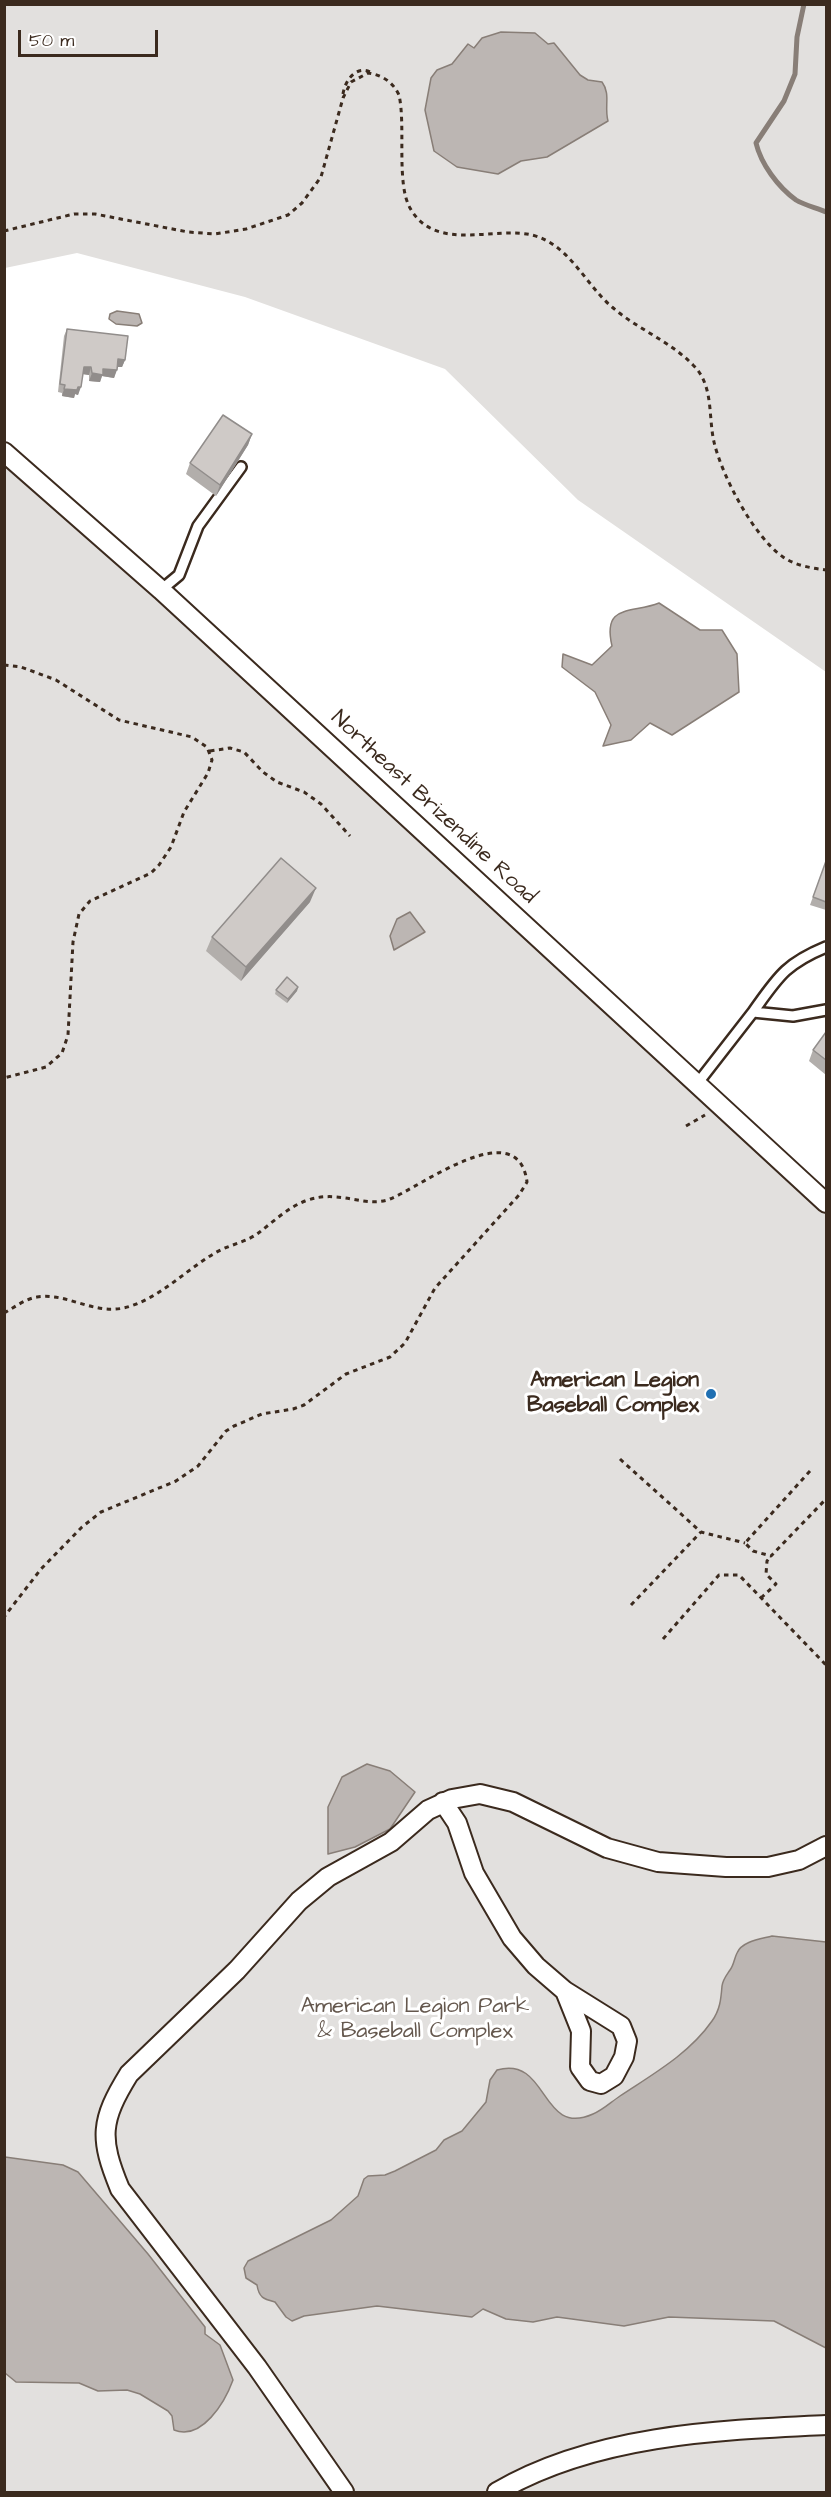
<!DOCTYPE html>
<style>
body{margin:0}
#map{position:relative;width:831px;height:2497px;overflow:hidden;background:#fff;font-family:"Architects Daughter",sans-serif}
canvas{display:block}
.frame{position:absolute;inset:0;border:6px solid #3b2a1e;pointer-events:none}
.scale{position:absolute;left:18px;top:30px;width:140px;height:27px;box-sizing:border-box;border:3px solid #3b2a1e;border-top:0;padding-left:8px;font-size:18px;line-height:21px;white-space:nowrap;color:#3b2a1e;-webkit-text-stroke:4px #fff;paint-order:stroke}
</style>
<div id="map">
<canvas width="831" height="2497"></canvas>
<div class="frame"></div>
<div class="scale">50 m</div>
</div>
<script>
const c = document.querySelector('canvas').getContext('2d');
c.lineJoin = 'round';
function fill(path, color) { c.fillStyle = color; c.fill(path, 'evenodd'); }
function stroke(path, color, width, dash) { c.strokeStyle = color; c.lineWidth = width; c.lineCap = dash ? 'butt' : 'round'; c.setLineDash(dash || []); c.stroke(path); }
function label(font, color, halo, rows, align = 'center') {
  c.font = font + ' "Architects Daughter",sans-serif'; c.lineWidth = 6; c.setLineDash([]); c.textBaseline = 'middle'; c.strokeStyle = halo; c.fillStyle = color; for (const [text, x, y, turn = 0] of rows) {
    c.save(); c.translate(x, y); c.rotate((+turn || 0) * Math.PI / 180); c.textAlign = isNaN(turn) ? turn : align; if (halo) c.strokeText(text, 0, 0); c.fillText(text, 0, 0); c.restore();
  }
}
fill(new Path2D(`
 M5,5H826V672L578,500L445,369L245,297L77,253L5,268Z
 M5,452L826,1204V2492H5Z`), '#e2e0de');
const water = new Path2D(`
 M501,32L535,33L548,44L554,43L580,75L588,80L602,82C611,94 604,107 608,121L547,157L521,161L498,174L457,167L434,151L425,110L431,78L437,70L452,64L468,44L474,48L482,38Z
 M117,311L139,314L142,323L137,326L116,324L109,319L110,314Z
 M659,603L700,630H722L737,654L739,692L672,735L650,723L631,740L603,746L611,725L595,692L562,667L563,654L592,665L612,646C602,603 632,614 659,603Z
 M410,912L425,932L394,950L390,936L397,919Z
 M367,1764L390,1771L415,1792L390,1829L355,1847L328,1854V1807L342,1777Z
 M772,1936L826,1942V2348L774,2321L669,2317L624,2326L557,2317L533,2322L506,2319L483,2309L472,2317L377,2306L304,2316L292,2321L286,2317L275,2302C264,2299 259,2298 257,2285L246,2278L244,2268L248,2261L331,2220L358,2196L364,2179L368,2176L385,2175L395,2171L436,2150L444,2140L462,2131L486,2102L490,2080L497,2070C549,2055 540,2138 593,2114C603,2110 611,2102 620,2096C653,2074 689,2054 712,2021C720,2010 721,1999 722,1986C723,1979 726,1976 730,1970C734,1965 734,1959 737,1953C742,1941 761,1939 772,1936Z
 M5,2157L63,2165L78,2172L148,2254L205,2327V2334L220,2345L233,2380C225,2402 202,2441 174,2430L172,2416L168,2411L140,2394L127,2390L98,2391L79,2383L16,2382L5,2373Z`);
fill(water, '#bcb6b3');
stroke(water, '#887e77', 1.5);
stroke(new Path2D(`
 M804,4L797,37L795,74L784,101L756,143C761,164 778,187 796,200C804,205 817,208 826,212`), '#887e77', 5);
const lane = new Path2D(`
 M161,590L179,575L198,526L241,467
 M826,947C785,964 778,977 753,1012L793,1016L826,1010
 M697,1084L753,1012`);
const street = new Path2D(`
 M4,452L161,590L826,1203
 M443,1802L457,1823L474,1873L512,1938L536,1966L565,1991L621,2026L627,2041L624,2057L614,2076L601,2084L590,2081L580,2067L581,2031L565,1991
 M344,2492L257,2367L120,2189C99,2138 100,2121 129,2074L237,1970L299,1901L328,1877L391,1842L428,1810L452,1799L480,1794L513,1802L607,1848L658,1862L726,1867H768L799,1860L826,1846
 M497,2492C594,2435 717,2430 826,2425`);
stroke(lane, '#3b2a1e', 14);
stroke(street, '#3b2a1e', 22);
stroke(new Path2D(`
 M343,94C345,80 357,64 372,73
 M4,231L74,214H95L188,232L215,234L246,229L288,215L302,203L321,177L343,98L351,82L368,73C382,75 393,82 399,95C406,126 396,183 410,208C435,253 494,226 532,235C569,244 585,284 612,307C637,329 670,341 693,365C714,385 708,416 714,442C722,476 754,537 783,557C796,566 812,568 826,570
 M4,665L21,667L56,680L119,720L192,737L207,747L212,760L208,773L184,812L171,847L159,865L151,873L90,901L79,914L73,942L68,1035L62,1053L46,1067L4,1078
 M210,751L230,748L244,752L263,772L277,782L304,792L321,804L350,836
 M686,1126L705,1115
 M4,1313C15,1307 25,1299 37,1297C69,1292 96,1318 131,1306C163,1295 186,1270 215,1253C228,1245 244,1243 257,1234C272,1223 287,1208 305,1201C339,1188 365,1209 390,1199C419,1188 518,1112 527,1182L519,1195L435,1288L405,1343L390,1357L346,1374L304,1405L293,1409L262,1414L234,1426L226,1431L198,1466L176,1481L101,1512L82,1527L41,1569L4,1617
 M620,1459L701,1532L745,1543
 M810,1471L745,1543L753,1551L771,1556L826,1499
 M761,1598L776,1584L766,1574L767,1561L771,1556
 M631,1605L701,1532
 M663,1639L719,1575H739L826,1665`), '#3b2a1e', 3, [4.5, 4.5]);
stroke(lane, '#fff', 9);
stroke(street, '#fff', 18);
fill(new Path2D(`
 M67,329L125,360L122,367H117L114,378L102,376L100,382L89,381V375L83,374L78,395L75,394L74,398L62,396V393L58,392L64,336Z
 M252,434L248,445L216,496L186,474L190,463Z
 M826,861V910L810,905Z
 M310,902L241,981L206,951L212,937Z
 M298,987L297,991L287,1003L275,994L276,990Z
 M826,1032V1075L809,1061L813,1050Z`), '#b2aeab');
fill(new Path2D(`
 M118,359L125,360L122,367H115Z
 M84,367H91L89,375L82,374Z
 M103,369L117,370L114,378L102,376L100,382L89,381L92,373Z
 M78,387H81L78,395L75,394L74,398L62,396L64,389Z
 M252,434L248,445L216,496L220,485Z
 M316,888L310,902L241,981L246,967Z
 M298,987L297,991L287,1003L288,999Z`), '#918d8b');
const building = new Path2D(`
 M67,329L128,336L125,360L118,359L117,370L103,369V375L92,373L91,367H84L81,387H78L77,390L64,389L65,385L60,384Z
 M223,415L252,434L220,485L190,463Z
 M281,858L316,888L246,967L212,937Z
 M826,861V902L813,897Z
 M287,977L298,987L288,999L276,990Z
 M826,1032V1060L813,1050Z`);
fill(building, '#cfcac7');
stroke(building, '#918d8b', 1.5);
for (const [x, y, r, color] of [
 [711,1394,6,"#1f6fb2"]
]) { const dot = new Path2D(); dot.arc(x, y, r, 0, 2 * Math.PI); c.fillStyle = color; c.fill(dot); stroke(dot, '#fff', 2); }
label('22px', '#3b2a1e', '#fff', [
 ["Northeast Brizendine Road",433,808,43]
]);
label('bold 22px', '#3b2a1e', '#fff', [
 ["American Legion",699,1381],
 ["Baseball Complex",699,1406]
], 'right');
label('22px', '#65584e', '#fff', [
 ["American Legion Park",415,2007],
 ["& Baseball Complex",415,2032]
]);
</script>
